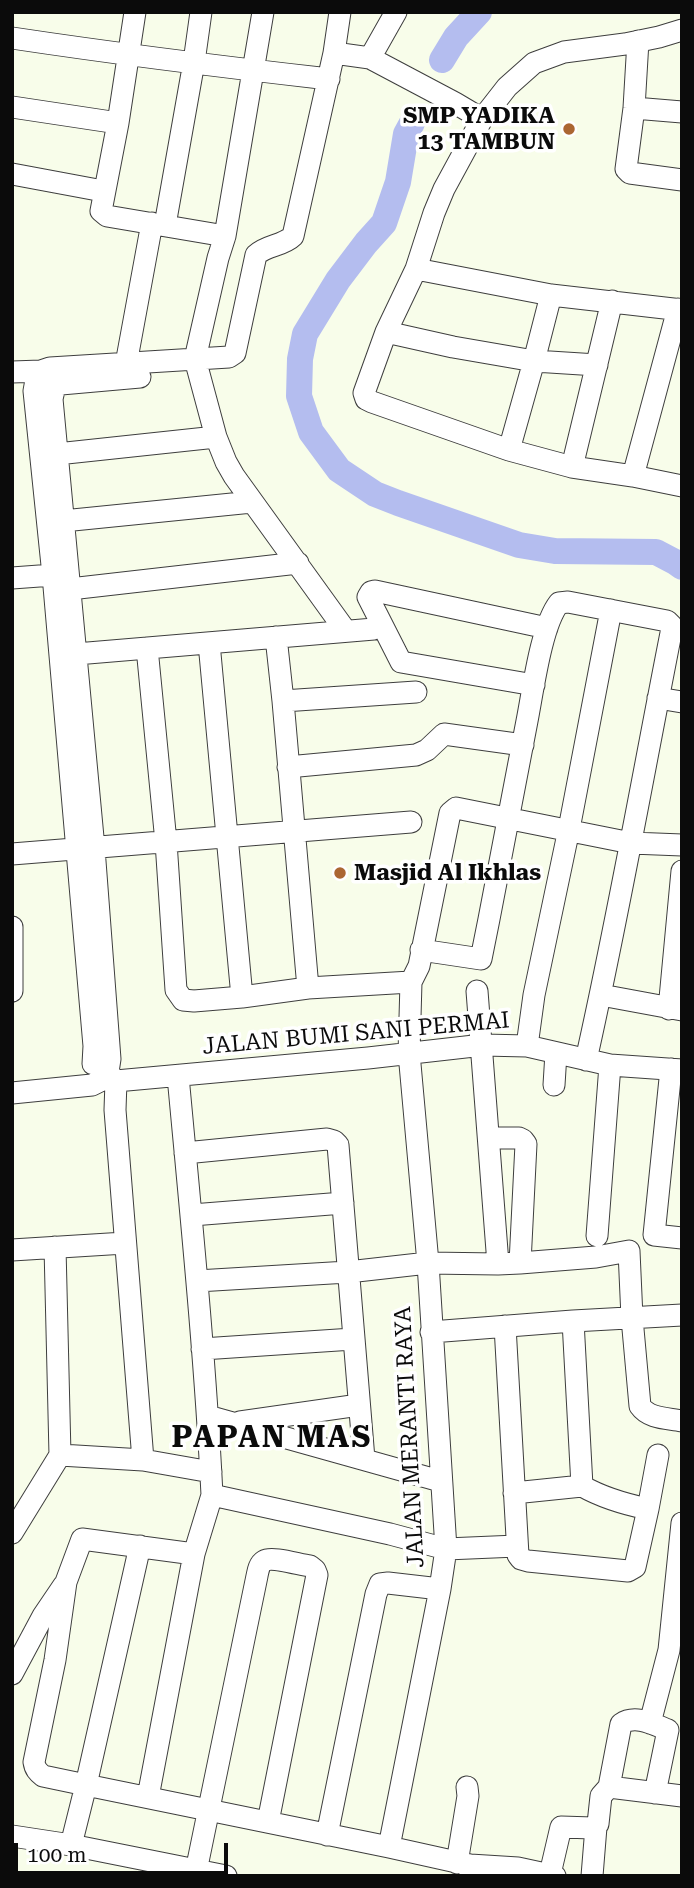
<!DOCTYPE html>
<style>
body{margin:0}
#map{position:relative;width:694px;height:1888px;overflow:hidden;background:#f8fdea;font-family:"Roboto Serif",serif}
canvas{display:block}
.frame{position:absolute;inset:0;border:14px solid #0b0b0b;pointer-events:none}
.scale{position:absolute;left:14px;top:1843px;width:214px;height:32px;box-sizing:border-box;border:4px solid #0b0b0b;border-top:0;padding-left:9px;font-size:21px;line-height:24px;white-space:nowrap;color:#0b0b0b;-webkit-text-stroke:5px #fff;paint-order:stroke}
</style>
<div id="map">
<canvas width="694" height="1888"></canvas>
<div class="frame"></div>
<div class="scale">100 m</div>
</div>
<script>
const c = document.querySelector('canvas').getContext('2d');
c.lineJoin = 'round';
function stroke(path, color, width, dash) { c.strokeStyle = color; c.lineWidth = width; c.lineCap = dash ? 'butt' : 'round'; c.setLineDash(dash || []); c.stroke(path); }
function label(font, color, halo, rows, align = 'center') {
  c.font = font + ' "Roboto Serif",serif'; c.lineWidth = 7; c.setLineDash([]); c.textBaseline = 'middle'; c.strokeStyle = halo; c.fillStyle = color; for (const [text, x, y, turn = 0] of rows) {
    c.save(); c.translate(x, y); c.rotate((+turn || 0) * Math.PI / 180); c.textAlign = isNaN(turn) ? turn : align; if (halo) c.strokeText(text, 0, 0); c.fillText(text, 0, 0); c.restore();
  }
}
stroke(new Path2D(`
 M442,60L456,37L479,12
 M412,123L406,134L398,182L384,223L366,243L338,280L305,334L300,359L299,396L311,432L339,470L375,494L398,503L519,545L555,551L656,552L675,562L682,567`), '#b4bdef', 26);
const minor = new Path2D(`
 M135,12L118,123L101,211L107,216L225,236
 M263,12L225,236L218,258L195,359L216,437L226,462L234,476L345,630
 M682,30L659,37L625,44L564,52L534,63L507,87L482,119L444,189L434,213L416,269L386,332L364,393L366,399L372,402L509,450L572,467L633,476L682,486
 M12,38C118,54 223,67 329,79
 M638,41L634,108L626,169L630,173L682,180
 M334,53L340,12
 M370,58L396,12
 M12,107L118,123
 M634,108L682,112
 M12,174L103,191
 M165,225L194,62L201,12
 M416,269L551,295L682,310
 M386,332L453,347L534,361L597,365
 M126,364L152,223
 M12,372L41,371
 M509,450L534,361L551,295
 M57,454L216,437
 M572,467L612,301
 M633,476L678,309
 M63,521L252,502
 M12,578L53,575
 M70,589L298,563
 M276,637L283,701L308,988
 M209,643L242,997
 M147,648L166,842L176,990L183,1000L194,1001L242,997L308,988L411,982L409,1053L428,1263L446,1549L440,1589L389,1847
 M76,654L374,629
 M534,685L401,662L368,597L371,592L375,591L547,628
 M658,698L682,702
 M283,701L416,692
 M288,767L416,755L427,750L444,734L523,745
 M12,854L411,822
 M12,927V991
 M421,950L481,959C497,880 512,801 527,721C533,691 541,626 559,603L568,602L667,621L672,626L671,633C643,775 618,918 586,1060
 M411,982L419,966L450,813L456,808L631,843L682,845
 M477,991L498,1264
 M601,995L682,1010
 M669,1009L682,871
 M527,1046L534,995L569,829L611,610
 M93,1064L94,1046L53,575L34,391L36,380L41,371L50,368L229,357L235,353L256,255C266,245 283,246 293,236L334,53L370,58L455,103L482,119
 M671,1069L654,1235L682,1238
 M107,1072L116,1081L115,1110L143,1460
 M108,1072L110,1059L94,848L52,399L55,386L61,384L140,377
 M178,1076C191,1216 205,1355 212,1495L390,1534L446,1549L517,1546
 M116,1081L368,1058L483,1045L527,1046L610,1065L682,1070
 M554,1085L556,1053
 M12,1093L92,1085L104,1079L108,1072
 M489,1138H519L523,1140L526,1144L520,1263
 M185,1153L327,1139L334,1141L338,1145L364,1459
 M192,1215L343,1203
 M597,1236L610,1065
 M55,1247L60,1455
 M12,1250L125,1243
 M197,1281L348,1272L428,1263L498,1264L520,1263L596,1257L629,1251L632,1318L640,1406C649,1419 668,1418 682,1421
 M505,1326L518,1555L521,1559L528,1561L628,1571L635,1567L648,1509C624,1504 603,1498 582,1486L573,1321
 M431,1332L573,1321L682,1315
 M202,1349L353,1339
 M208,1416L440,1481
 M240,1422L359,1405
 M514,1493L582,1486
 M648,1509L658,1455
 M12,1533L60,1455L143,1460L211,1472
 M194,1554L82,1539L66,1582L55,1660L34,1762C35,1769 38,1772 43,1776L86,1785L389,1847L470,1865V1876
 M12,1674L43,1616L64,1585
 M650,1723L669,1650L682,1523
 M609,1787L682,1796
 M148,1797L194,1554L212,1495
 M327,1835L376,1594L380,1584L388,1583L440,1589
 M12,1836L71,1845L226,1876
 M71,1845L86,1785L140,1546
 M457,1863L468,1796L467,1787
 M470,1865L518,1868L555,1876
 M550,1874L561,1827L593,1828L598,1824L601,1796L609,1787L621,1724C635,1714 653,1724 668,1730L655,1793
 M195,1876L257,1576C258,1571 259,1564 264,1561C272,1556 300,1565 310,1566L315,1570L317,1575L268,1822
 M592,1876L596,1827`);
stroke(minor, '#3e3e3e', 23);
stroke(minor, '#fff', 21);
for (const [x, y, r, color] of [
 [569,129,7,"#ab6632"],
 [340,873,7,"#ab6632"]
]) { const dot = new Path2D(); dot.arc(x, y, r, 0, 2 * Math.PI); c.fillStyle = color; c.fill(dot); stroke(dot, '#fff', 2.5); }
label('bold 23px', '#0b0b0b', '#fff', [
 ["SMP YADIKA",555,116],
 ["13 TAMBUN",555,142],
 ["Masjid Al Ikhlas",354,873,"left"]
], 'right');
label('23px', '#0b0b0b', '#fff', [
 ["JALAN BUMI SANI PERMAI",356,1034,-5],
 ["JALAN MERANTI RAYA",410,1437,-93]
]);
c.letterSpacing = '2px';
label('bold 30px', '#0b0b0b', '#fff', [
 ["PAPAN MAS",272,1438]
]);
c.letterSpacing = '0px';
</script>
